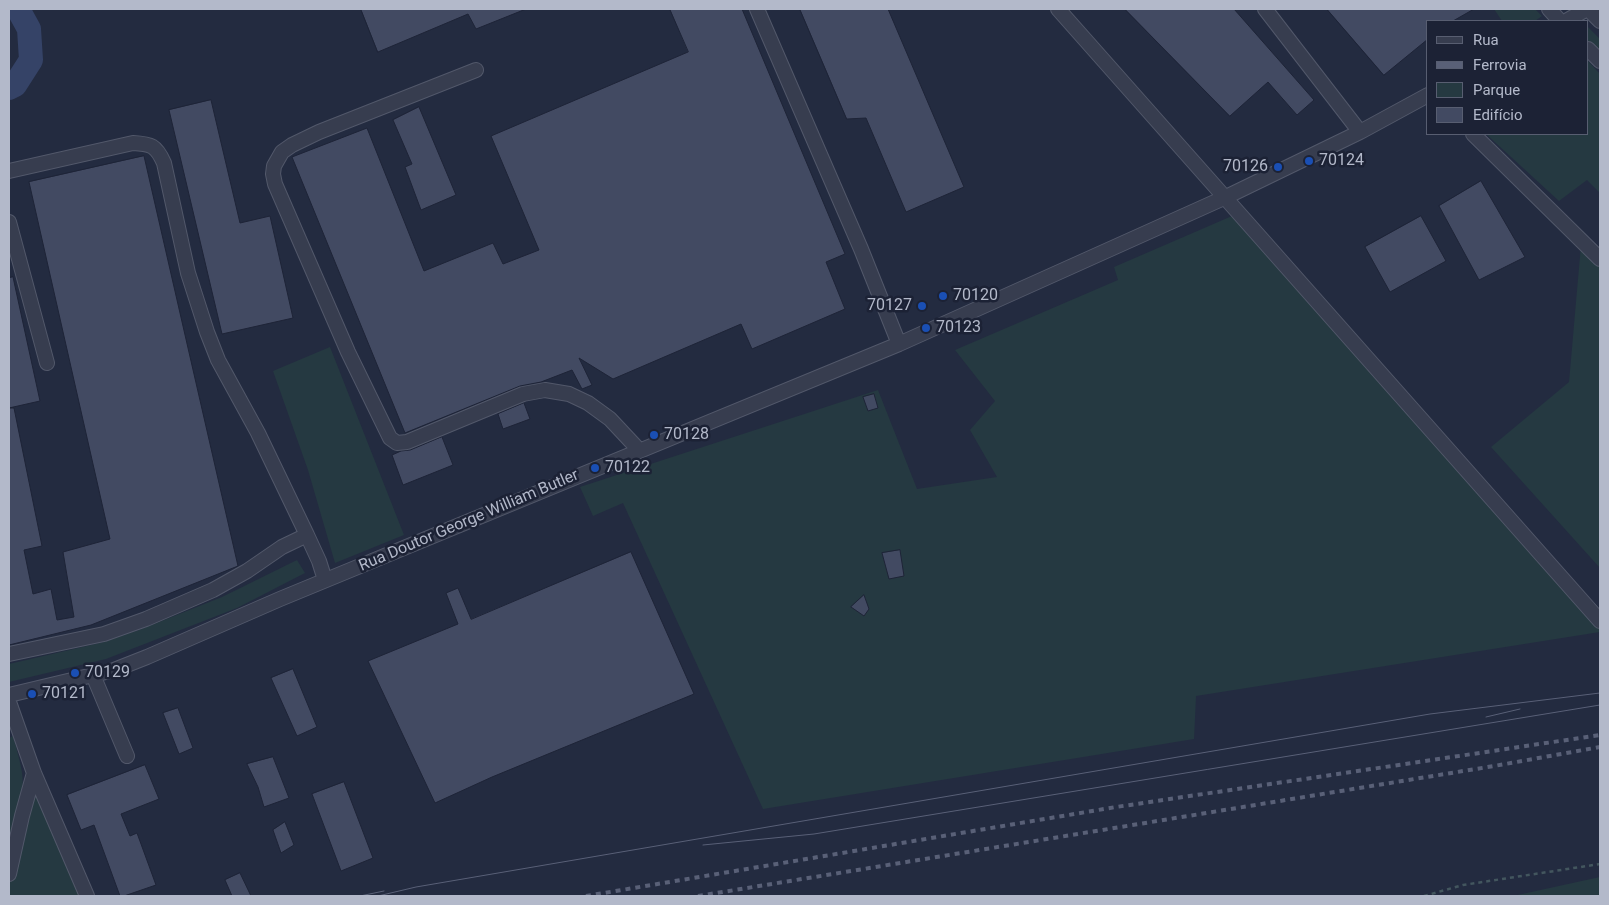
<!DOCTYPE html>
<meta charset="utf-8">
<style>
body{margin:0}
#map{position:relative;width:1609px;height:905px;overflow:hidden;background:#232b40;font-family:Roboto,sans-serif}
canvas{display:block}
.frame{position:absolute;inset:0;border:10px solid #b3b9ca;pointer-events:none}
.legend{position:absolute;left:1426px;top:20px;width:162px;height:115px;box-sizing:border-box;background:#1c2235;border:1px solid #585e71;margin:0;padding:6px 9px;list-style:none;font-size:15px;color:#b3b9ca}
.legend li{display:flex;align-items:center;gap:10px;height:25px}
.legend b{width:25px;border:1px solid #585e71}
</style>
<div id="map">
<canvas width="1609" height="905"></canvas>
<div class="frame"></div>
<ul class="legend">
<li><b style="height:6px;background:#373d4f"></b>Rua</li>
<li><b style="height:6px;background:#596077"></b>Ferrovia</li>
<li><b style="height:14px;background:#253941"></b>Parque</li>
<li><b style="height:14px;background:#424a62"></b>Edifício</li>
</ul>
</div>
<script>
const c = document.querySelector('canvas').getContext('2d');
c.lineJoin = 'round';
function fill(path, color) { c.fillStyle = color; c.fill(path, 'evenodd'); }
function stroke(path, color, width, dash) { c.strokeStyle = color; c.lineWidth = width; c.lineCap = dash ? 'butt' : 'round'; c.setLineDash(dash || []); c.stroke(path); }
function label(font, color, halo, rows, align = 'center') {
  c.font = font + ' Roboto,sans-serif'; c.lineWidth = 5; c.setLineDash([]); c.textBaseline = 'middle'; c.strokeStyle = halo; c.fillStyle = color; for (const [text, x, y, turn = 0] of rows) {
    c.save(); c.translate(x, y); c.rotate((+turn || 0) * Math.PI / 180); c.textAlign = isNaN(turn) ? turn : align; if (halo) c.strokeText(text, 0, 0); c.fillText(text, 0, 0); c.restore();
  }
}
fill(new Path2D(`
 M1494,9H1535L1542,16L1535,21H1502Z
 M1588,27L1600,39V57L1588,44Z
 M1588,61L1600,74V193L1587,180L1559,201L1486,134H1588Z
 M1232,216L1600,611V632L1196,696L1194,739L763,809L623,503L593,516L580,487L878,390L917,489L997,477L970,430L995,401L955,350L1118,280L1114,267Z
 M1581,245L1600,264V568L1491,447L1569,382Z
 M330,347L404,535L335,563L308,470L273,371Z
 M297,560L305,573L237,608L106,659L9,682V664L104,642L139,630L222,597Z
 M13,736C16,747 19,757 21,767C27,795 16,823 9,849V738Z
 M33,774L83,896H9V875Z
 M1600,877V896H1513Z`), '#253941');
stroke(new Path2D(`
 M9,88L15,85L31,60L29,29L18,9`), '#354367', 24);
const building = new Path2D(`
 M361,9H526L476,29L468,14L378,52Z
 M670,9H742L845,254L826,262L845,309L752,349L741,324L613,379L579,358L592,385L582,389L572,370L541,382L520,386L405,433L292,157L367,128L424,271L493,243L503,264L539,250L491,136L688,52Z
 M800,9H888L964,187L906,212L866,118L847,119Z
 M1125,9H1234L1314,100L1297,115L1268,82L1230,116Z
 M1327,9H1474L1453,21H1428V39L1384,75Z
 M211,100L240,223L270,216L293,318L222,334L169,110Z
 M419,107L456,195L421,210L405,167L412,164L393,120Z
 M144,156L238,566L91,625L9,645V408H14L42,546L24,550L33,594L51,589L57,620L74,617L63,552L110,539L29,182Z
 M1481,181L1525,257L1479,280L1439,206Z
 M1421,216L1446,261L1390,292L1365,247Z
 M13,277L40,401L9,408V278Z
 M874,394L878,408L868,411L863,397Z
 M524,403L530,419L503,429L498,414Z
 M442,437L453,465L403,485L392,455L401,451L410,450Z
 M900,550L904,576L889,579L882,553Z
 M631,552L694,694L492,777L435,803L368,661L458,624L446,593L458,588L471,619Z
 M864,595L869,609L864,616L851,607Z
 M293,669L317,727L297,736L271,678Z
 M178,708L193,748L179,754L163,713Z
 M273,757L289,798L264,807L258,787L247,764Z
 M145,765L159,799L121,814L130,836L137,833L156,885L124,896H120L94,825L81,830L67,795Z
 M344,782L373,858L341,871L312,794Z
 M285,822L294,845L281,853L273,830Z
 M240,873L251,896H232L225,880Z`);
fill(building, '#424a62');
stroke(building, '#1e2437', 1);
const minor = new Path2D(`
 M757,9L861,249L899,344
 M1058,9L1600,621
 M1265,9L1360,132
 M1549,9L1560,21
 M1588,9L1600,21
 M1566,21L1587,9
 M1588,49L1600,61
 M476,70L319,132L292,145L282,152L274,166L273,174L275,184L348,352L390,438L397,443L407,442L523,394L545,390L569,394L588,403L610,419L639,450
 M1473,134L1600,259
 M9,171L133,143C151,144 156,145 164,163L188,273L207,332L218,360L258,433L307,535L282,547L247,571L213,590L146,619L104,634L9,654
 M9,222L47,363
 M307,535L319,561L325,580
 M93,675L127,756
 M9,695L114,670L147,657L280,599L899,344L1226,197L1360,132L1428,95
 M9,702L34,773L87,896
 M9,874L22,816L34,773`);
stroke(minor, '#52586a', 16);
stroke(new Path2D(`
 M1424,896L1463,885L1600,864`), '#43565e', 2.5, [4, 4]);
stroke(minor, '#373d4f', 14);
stroke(new Path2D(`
 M1486,717L1520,709
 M703,845L814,834L1600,705
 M360,896L384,891
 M378,896L416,887L1430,714L1600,693`), '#596077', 1);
stroke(new Path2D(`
 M586,896L1116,807L1600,735
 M698,896L1494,766L1600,747`), '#596077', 4, [5, 5]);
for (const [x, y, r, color] of [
 [1309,161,5,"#1a4fb4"],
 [1278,167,5,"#1a4fb4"],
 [943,296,5,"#1a4fb4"],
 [922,306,5,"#1a4fb4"],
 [926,328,5,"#1a4fb4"],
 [654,435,5,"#1a4fb4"],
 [595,468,5,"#1a4fb4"],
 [75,673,5,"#1a4fb4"],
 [32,694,5,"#1a4fb4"]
]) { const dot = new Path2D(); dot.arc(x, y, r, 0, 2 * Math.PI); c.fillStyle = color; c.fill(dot); stroke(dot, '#1c2235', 2); }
label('16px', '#b3b9ca', '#1c2235', [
 ["70124",1319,161],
 ["70126",1268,167,"right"],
 ["70120",953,296],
 ["70127",912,306,"right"],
 ["70123",936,328],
 ["70128",664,435],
 ["70122",605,468],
 ["70129",85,673],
 ["70121",42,694]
], 'left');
label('16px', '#b3b9ca', '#1c2235', [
 ["Rua Doutor George William Butler",469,521,-23]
]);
</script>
